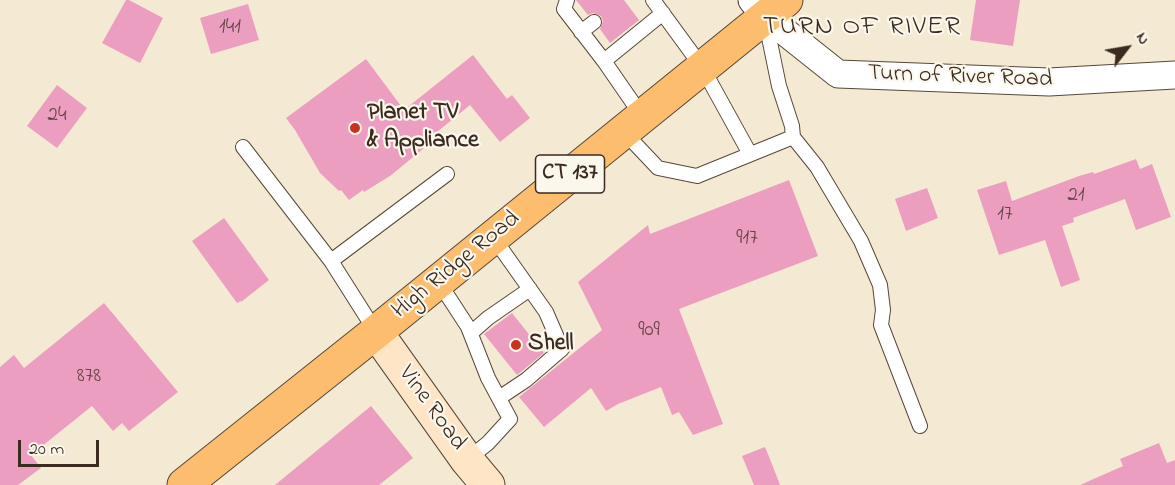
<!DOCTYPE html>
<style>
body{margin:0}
#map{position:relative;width:1175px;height:485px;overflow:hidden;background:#f4ead3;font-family:"Indie Flower",sans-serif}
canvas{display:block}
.north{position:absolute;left:1097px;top:18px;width:60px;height:60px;-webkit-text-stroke:4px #fbf7ec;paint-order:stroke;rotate:59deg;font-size:16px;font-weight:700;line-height:24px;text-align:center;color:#3b2a1e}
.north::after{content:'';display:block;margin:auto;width:21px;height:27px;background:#3b2a1e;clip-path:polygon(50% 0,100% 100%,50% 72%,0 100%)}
.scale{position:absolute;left:18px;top:440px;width:81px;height:27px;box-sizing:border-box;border:3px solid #3b2a1e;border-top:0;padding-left:8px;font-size:18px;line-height:21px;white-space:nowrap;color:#3b2a1e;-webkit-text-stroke:4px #fbf7ec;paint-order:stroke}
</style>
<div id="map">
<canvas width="1175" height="485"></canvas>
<div class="north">N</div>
<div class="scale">20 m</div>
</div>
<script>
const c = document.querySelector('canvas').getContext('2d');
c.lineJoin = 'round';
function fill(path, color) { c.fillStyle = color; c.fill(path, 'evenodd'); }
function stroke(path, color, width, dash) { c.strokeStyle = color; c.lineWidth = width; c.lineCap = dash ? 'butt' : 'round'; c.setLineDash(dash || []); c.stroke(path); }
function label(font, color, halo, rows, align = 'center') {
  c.font = font + ' "Indie Flower",sans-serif'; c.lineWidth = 4.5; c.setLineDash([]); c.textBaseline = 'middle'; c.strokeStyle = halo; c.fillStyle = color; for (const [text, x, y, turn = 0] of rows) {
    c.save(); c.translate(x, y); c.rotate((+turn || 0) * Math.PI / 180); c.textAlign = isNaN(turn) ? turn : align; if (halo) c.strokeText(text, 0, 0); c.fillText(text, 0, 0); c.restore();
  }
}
fill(new Path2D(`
 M126,0H129L163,18L140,63L102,43Z
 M576,0H624L639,20L610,43L600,29L603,21L601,16L593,13L588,15Z
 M976,0H1020L1013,46L970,40Z
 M248,4L259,40L211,54L200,18Z
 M473,55L507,99L512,95L530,118L500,142L470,105L426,141L429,144L390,176L364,192L363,190L349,200L341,190L339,191L320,173L295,130L286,118L366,59L404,110Z
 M57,85L87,108L57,148L27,126Z
 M1136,159L1140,169L1152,164L1171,217L1136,230L1125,199L1073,218L1074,222L1062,226L1080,280L1061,287L1045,240L999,255L977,190L1006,181L1012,201L1079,176L1093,172L1094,174Z
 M789,180L818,256L679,309L723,424L693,435L679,412L672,415L661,387L618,404L606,411L591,388L544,427L519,397L602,330L578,282L648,225L650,234Z
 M927,188L938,218L906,231L895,199Z
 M224,218L269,280L241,302V301L237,303L192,241Z
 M104,303L178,392L129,431L122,423L113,431L92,406L31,455L41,468L18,485H0V367L14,355L24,368Z
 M512,313L544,353L517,375L484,334Z
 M371,406L413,458L379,485H275Z
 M1159,443L1167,463L1175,460V485H1080L1123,466L1120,459Z
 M765,447L770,459L780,485H754L742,456Z`), '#eb9ec0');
const lane = new Path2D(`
 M567,0L564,9L604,61
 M653,0L702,67L750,154
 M765,18L779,86L792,126L793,137L817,167L861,241L880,285L883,310L881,325L920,426
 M581,32L594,22
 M642,116L604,61L663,13
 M623,131L658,168L697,176L793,137
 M243,147L331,261L376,332
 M493,237L546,312L562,349L526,380L499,398
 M331,261L447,174
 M438,281L468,327L488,378L510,419L488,443L467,460
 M471,333L488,318L530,289`);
const street = new Path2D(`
 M752,0L765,16L838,74L1049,82L1175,75`);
const secondary = new Path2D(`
 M376,332L467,460L488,485`);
const primary = new Path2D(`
 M184,485L376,332L786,0`);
stroke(lane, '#574739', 16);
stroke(street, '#574739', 29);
stroke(secondary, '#574739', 35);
stroke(primary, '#574739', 35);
stroke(lane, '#fff', 14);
stroke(street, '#fff', 27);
stroke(secondary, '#fee5c5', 33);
stroke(primary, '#fcbd6f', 33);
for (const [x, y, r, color] of [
 [355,128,6,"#c8321e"],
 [516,345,6,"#c8321e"]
]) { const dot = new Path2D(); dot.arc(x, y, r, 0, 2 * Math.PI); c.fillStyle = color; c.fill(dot); stroke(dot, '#fbf7ec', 2); }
label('21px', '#674746', null, [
 ["141",230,29],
 ["24",57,117],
 ["21",1076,197],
 ["17",1005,216],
 ["917",747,240],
 ["909",649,332],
 ["878",89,378]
]);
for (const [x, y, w] of [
 [570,174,69]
]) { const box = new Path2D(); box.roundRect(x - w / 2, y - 19, w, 38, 4.5); c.fillStyle = '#fbf7ec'; c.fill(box); stroke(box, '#3b2a1e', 1.5); }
label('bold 22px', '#3b2a1e', null, [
 ["CT 137",570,174]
]);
label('24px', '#3b2a1e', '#fbf7ec', [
 ["Turn of River Road",960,78,2],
 ["High Ridge Road",457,266,-39],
 ["Vine Road",431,409,54]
]);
label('bold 24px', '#3b2a1e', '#fbf7ec', [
 ["Planet TV",367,114],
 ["& Appliance",367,142],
 ["Shell",528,345]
], 'left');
c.letterSpacing = '1.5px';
label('27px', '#3b2a1e', '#fbf7ec', [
 ["TURN OF RIVER",862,29]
]);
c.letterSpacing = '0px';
</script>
